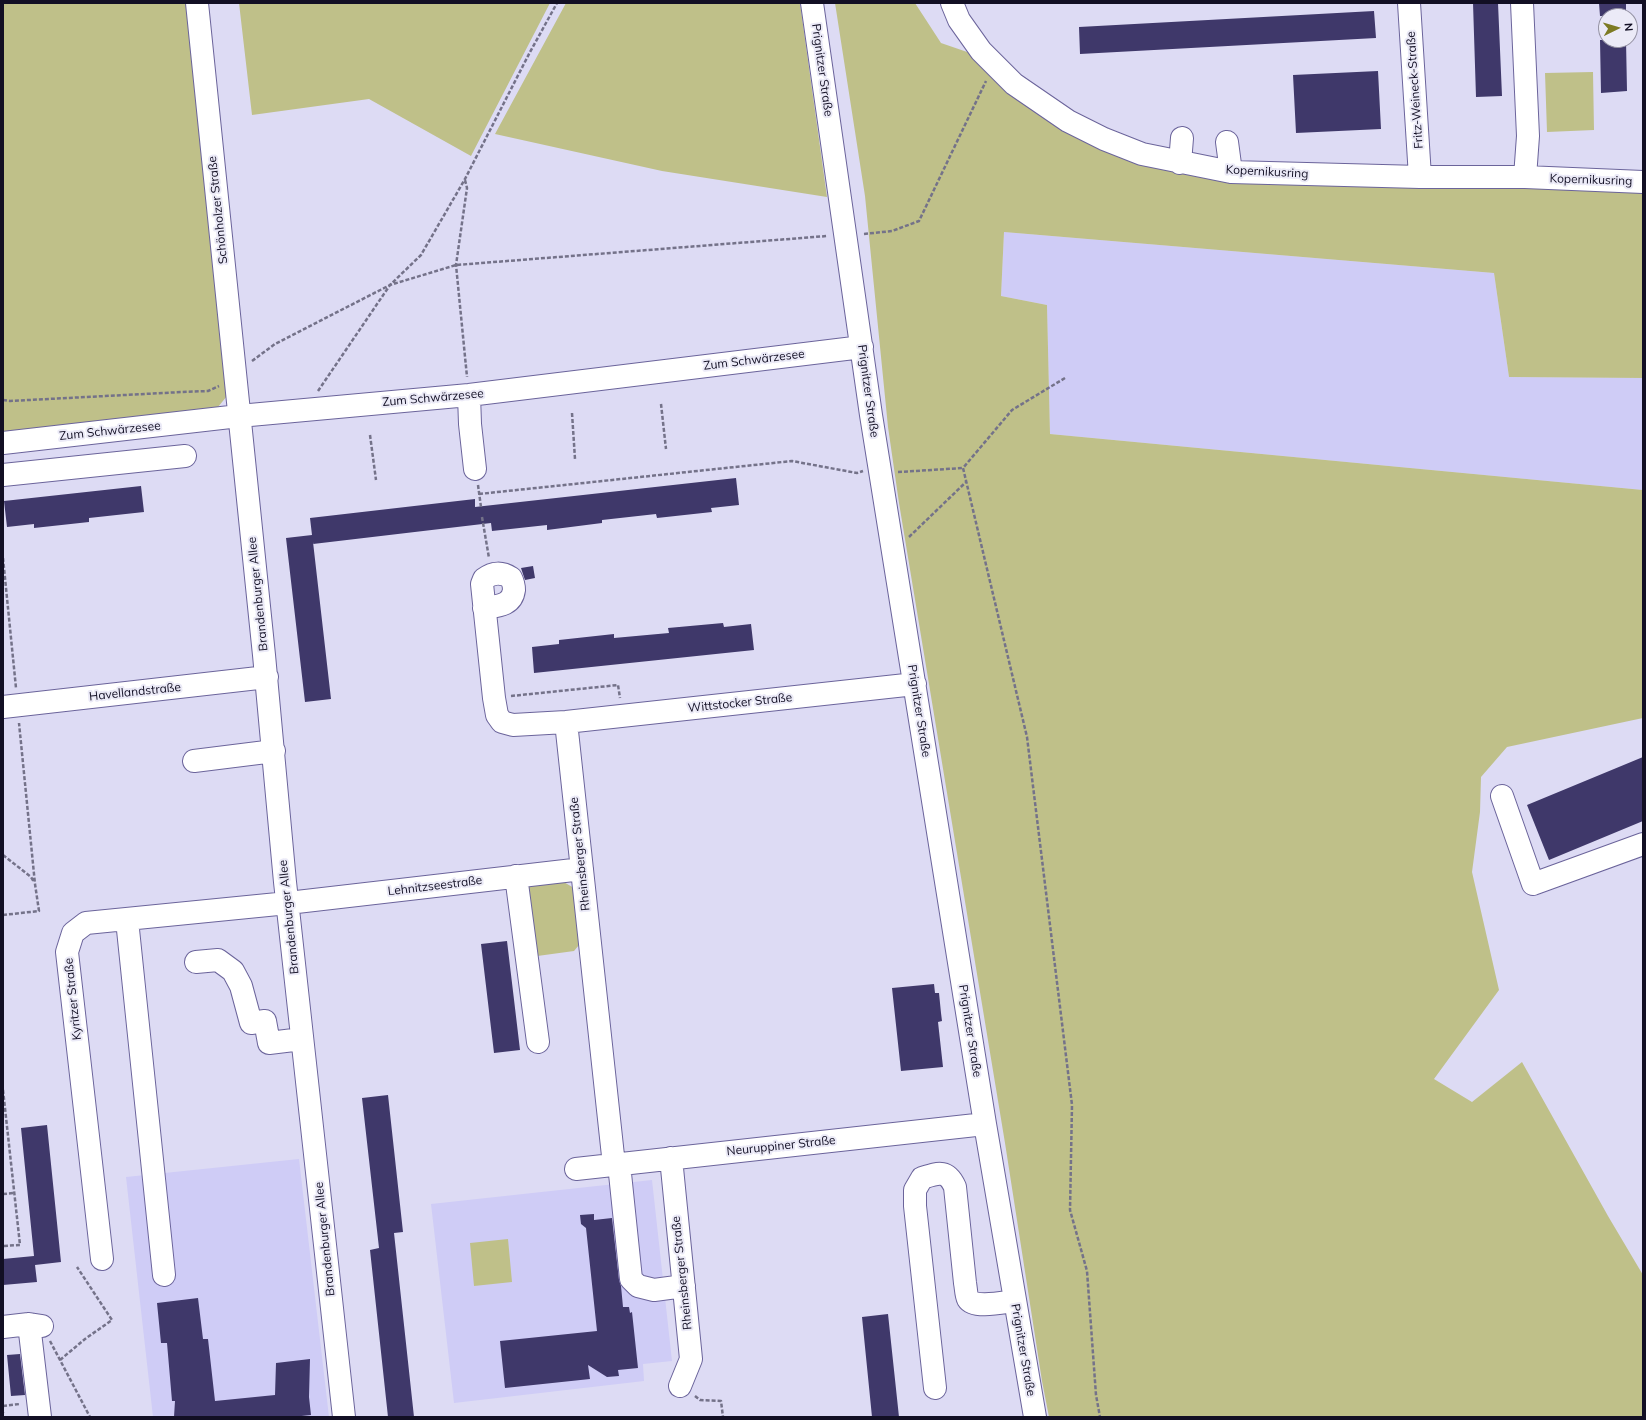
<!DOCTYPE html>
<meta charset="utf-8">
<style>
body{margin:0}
#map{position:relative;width:1646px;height:1420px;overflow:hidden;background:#dddbf4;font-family:Mulish,sans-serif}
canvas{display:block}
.frame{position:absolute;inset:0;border:4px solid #120f24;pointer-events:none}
.north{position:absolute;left:1598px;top:8px;width:40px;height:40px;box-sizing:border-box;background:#ebeaf7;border:1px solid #9492a3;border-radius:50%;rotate:85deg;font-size:11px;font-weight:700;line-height:16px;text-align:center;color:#120f24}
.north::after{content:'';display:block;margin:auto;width:14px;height:18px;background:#7d7b23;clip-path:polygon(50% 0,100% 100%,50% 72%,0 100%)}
</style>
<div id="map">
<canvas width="1646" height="1420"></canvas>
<div class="frame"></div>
<div class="north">N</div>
</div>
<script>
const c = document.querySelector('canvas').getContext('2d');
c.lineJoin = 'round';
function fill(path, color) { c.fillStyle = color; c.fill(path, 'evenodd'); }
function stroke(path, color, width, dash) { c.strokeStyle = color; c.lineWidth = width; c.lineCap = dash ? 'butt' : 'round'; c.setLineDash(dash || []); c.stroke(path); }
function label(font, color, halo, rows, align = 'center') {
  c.font = font + ' Mulish,sans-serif'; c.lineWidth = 4; c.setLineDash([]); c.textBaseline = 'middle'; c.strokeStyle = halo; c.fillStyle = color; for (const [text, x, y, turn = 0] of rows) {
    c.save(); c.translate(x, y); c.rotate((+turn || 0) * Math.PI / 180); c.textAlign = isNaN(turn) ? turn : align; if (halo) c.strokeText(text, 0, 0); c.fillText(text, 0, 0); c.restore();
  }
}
fill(new Path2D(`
 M1004,232L1494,273L1509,377L1643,378V490L1050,434L1047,305L1001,296Z
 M299,1159L329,1417H153L126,1177Z
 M652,1180L672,1361L643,1364L644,1381L454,1403L431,1204Z`), '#cfccf6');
fill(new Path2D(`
 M3,3H187L227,396L218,407L209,410L3,433Z
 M239,3H550L471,156L369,99L252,115Z
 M566,3H800L827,197L662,171L495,134Z
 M835,3H915L941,43L973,54L1109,149L1485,187L1590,189L1643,192V378L1509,377L1494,273L1004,232L1001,296L1047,305L1050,434L1643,490V718L1507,747L1481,777L1480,812L1472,872L1499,990L1434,1079L1472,1102L1522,1062L1608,1216L1643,1275V1417H1049L1042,1381L1005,1143L899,503L888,427L865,196Z
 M1593,72L1594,130L1547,132L1545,73Z
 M562,881L574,888L579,945L574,951L530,957L521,885Z
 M508,1239L512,1282L474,1286L470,1243Z`), '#bfc089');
fill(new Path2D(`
 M1473,3H1498L1502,96L1476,97Z
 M1599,3H1626V16H1600Z
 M1374,11L1376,38L1080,54L1079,27Z
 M1600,40H1626L1627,91L1601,93Z
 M1378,71L1381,129L1296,133L1293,75Z
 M736,478L739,505L711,508L712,512L657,518L656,514L602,520V523L547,530V525L492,531L491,523L313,544V542L331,699L305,702L286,538L312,535L310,518L475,499V507Z
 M141,486L144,512L89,518V522L34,528V524L7,527L4,501Z
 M533,566L535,578L525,580L521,568Z
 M723,623L724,627L751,624L754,650L534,673L532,647L559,644V640L614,634V638L669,633L668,628Z
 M1643,757V821L1549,860L1527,805Z
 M507,941L520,1050L494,1053L481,944Z
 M934,984L935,993H939L941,1013L942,1021L938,1022L943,1067L901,1071L892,988Z
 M388,1095L403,1232L394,1233L414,1417H388L370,1250L379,1248L362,1098Z
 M47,1125L61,1262L35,1265L37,1282L3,1285V1259L34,1256L21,1128Z
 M594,1214V1220L612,1218L619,1280L621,1286L623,1307H629L630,1313L632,1312L638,1368L618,1370L619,1376L607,1377L588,1365L590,1379L505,1388L500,1341L597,1331L586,1228L581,1224L580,1215Z
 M198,1298L203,1339H208L215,1401L275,1395L276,1363L310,1359L309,1397L311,1415L292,1417H174L175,1401H172L167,1343H161L157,1303Z
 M888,1314L899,1417H872L862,1317Z
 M20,1354L25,1395L11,1396L7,1355Z`), '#3f386a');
const minor = new Path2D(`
 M197,3L264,655L285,882L344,1417
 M812,3L871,415L985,1124L1035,1417
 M952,3L959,20L981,51L1014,84L1068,121L1104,139L1142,154L1231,172L1420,177H1525L1643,182
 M1409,3L1420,177
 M1522,3L1528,136L1525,177
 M1227,142L1231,172
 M1180,163L1182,138
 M469,395L470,424L475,469
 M3,443L239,416L469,395L862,347
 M3,475L185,456
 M484,608C497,606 512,606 514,590C514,585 513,582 511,578C502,572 493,572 484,579L482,584L494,698L497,715L502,722L513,725L566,722L915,684
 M3,707L267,677
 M566,722L614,1165
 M194,761L274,751
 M1502,796L1533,884L1643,844
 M516,876L538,1042
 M127,920L164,1275
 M196,962L218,960L233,971L241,986L251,1023L265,1021L269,1043L302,1039
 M671,1158L691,1359L680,1386
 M619,1164L631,1279L638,1286L654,1290L684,1286
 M576,1169L985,1124
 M102,1259L67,952L73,933L86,923L288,903L582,869
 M29,1324L40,1417
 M3,1327L29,1324L42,1326
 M935,1388L915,1206V1190L922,1178C938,1173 947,1169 955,1187L965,1283C966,1288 966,1295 968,1299C974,1309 1005,1302 1015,1301`);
stroke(minor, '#6b649b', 24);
stroke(new Path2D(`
 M465,180L467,188L456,265L467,377
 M864,234L892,231L919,221L986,81
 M252,361L275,344L390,285L456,265L827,236
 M1065,378L1012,410L963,468L1027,737L1072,1105L1070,1210L1087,1271L1096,1395L1100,1417
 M318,391L390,285L421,255L465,179L530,52L557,3
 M3,400L10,401L182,392L208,391L219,386
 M661,404L666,449
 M572,413L575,459
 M370,435L376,480
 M898,472L963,468
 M478,485L481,507
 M479,494L792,461L857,473L863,471
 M482,517L489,558
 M909,537L966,482
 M3,558L16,688
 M511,696L618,685L620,698
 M3,855L31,877L34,882
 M3,915L39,911L35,884L19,723
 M3,1090L20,1245L3,1246
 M3,1194L14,1193
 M50,1341L90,1417
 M60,1360L85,1339L112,1320L77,1267
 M695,1396L700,1400L721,1401L723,1417
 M3,1406L20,1404
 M3,1412V1413`), '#747289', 2.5, [4, 2]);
stroke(minor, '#fff', 22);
label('12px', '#120f24', '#ebeaf7', [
 ["Prignitzer Straße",822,70,82],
 ["Fritz-Weineck-Straße",1415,90,-94],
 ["Kopernikusring",1267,172,3],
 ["Kopernikusring",1591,180,2],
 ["Schönholzer Straße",218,210,-96],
 ["Zum Schwärzesee",754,360,-7],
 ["Prignitzer Straße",868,391,82],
 ["Zum Schwärzesee",433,398,-5],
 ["Zum Schwärzesee",110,431,-6],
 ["Brandenburger Allee",258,594,-96],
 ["Havellandstraße",135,692,-6],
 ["Wittstocker Straße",740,703,-6],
 ["Prignitzer Straße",919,711,81],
 ["Rheinsberger Straße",580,854,-96],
 ["Lehnitzseestraße",435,886,-7],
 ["Brandenburger Allee",289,917,-96],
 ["Kyritzer Straße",73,999,-96],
 ["Prignitzer Straße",970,1031,81],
 ["Neuruppiner Straße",781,1146,-6],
 ["Brandenburger Allee",325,1239,-96],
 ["Rheinsberger Straße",682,1273,-96],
 ["Prignitzer Straße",1023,1350,80]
]);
</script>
